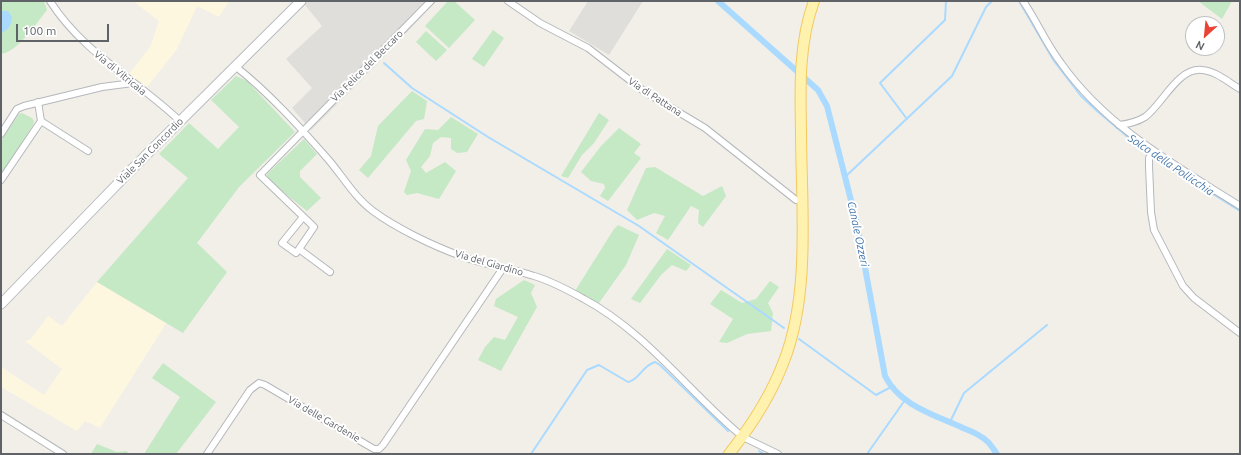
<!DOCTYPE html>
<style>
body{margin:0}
#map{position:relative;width:1241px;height:455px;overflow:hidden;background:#f1efe8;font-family:Ubuntu,sans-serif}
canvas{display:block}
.frame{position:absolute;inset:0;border:2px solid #5f6368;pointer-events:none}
.north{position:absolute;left:1185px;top:16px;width:40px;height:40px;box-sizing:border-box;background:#fff;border:1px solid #bfc1c3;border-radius:50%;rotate:207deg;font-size:11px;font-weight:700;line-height:16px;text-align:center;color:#5f6368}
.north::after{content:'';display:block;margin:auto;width:14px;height:18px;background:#ea4335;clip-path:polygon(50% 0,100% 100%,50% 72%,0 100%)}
.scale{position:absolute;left:16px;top:24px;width:93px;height:18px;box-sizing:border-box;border:2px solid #5f6368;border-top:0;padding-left:5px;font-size:12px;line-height:14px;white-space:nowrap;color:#5f6368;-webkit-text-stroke:3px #fff;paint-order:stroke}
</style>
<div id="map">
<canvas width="1241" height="455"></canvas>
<div class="frame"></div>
<div class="north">N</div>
<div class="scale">100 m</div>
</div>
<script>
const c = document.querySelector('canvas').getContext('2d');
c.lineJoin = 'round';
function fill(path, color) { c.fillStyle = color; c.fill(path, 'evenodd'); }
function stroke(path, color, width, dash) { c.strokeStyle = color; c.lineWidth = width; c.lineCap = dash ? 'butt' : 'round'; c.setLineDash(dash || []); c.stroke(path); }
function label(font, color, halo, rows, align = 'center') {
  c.font = font + ' Ubuntu,sans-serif'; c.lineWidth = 4; c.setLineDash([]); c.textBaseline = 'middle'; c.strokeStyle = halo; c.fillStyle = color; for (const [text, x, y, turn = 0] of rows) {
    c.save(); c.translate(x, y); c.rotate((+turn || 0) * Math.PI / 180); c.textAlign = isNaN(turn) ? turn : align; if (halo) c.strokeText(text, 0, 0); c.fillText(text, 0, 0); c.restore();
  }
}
fill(new Path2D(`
 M133,1H229L219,17L197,6L177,49L147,87L129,74L150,47L159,21Z
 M97,282L167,322L100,428L85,421L77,431L1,387V367L44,395L62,369L25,341L31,339L48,316L62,326Z`), '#fef7e0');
fill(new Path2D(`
 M302,1H436L380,61L311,130L292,108L312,88L286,59L322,26Z
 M588,1H643L609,55L569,31Z`), '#e0deda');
fill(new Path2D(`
 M1,1H44L47,10C37,22 18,52 1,54Z
 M448,1H454L475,20L449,48L425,26Z
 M1198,1H1232L1222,19Z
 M493,30L504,38L484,67L472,59Z
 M426,31L447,50L436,61L416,42Z
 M236,76L247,81L295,132L239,187L197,243L227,272L183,333L97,282L188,178L159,154L189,123L218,149L239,127L211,100Z
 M412,91L427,101L424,119L416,121L368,178L359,170L371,156L378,126Z
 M22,113L32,118L34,121L33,125L1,175V141L19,114Z
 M599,113L609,120L594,143L582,155L568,178L561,176Z
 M451,117L478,134L467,152L457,153L451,149V138L441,137L433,143L430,156L421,167L426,173L445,162L456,171L439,199L417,193L407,195L404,192L411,171L406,160L425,129L438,130Z
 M619,128L641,144L634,153L641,158L608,201L600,196L605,188L604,184L591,181L581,172L601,146Z
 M304,139L317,154L300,171V177L321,198L307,211L268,180L267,174Z
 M655,167L703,196L722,186L726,196L703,227L698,223L699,210L691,206L668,240L656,233L665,216L654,213L637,220L627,210L646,168Z
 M618,225L639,235L626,265L599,303L575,291L614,229Z
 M667,249L691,265L686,271L672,265L661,275L640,303L631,299Z
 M524,280L535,285L531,293L537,307L501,371L478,360L485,347L494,337L505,340L518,317L494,306L496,299Z
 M770,281L779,287L768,303L773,313L771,331L747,334L727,343L719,342L733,319L710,304L721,290L742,303L756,299Z
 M163,363L216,402L176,454H144L180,397L152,378Z
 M97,444L117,452L126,451L130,454H91Z`), '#c5e8c5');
fill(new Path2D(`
 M1,11H8L12,17C11,25 9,30 1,33Z`), '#aadaff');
stroke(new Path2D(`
 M1019,1L1054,61L1081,96L1096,110L1143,150L1240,211
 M384,63L412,88L488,137L639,226L784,328
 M907,119L880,83L945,20L946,1
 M845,177L952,76L986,7L992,1
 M799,339L876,395L891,387
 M950,422L964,393L1047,325
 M759,451L764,454
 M531,454L587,370L599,365L628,382C639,380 642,366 655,362L660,365L728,431
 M867,454L905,400`), '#aadaff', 2);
stroke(new Path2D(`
 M718,1L818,90L827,106L857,224L885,376C900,406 935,415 963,428C971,431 982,436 988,442C991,445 994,450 997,454`), '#aadaff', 6);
const minor = new Path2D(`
 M50,1C83,53 137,80 180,121
 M508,1L540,23L588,48L645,92L705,128L796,200
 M1023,1C1037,21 1046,44 1061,63C1106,127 1175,165 1240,206
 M235,66C269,93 298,125 327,158C342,175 354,197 373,211C396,228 433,246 461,256C484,265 510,268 534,276C551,281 568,290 584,299C644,331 686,388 737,432
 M41,121L88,151
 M1119,125C1128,124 1137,122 1145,117C1162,105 1178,67 1202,70C1216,71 1228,82 1240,89
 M1,134L17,109L24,106L102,87L133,83
 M1153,152L1149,158V166L1151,212L1154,230L1183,286L1194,298L1240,333
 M1,180L41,121L38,102
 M299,249L296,253L282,243L303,217
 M330,272L299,249L314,227L260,175L431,1
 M1,415L63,454
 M747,439L778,454
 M207,454L250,390L259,383L265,385L374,449H379L383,445L503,268`);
const secondary = new Path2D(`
 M1,304L130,171L301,1`);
const primary = new Path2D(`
 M729,454C752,425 771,396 784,361C811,292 801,203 801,130C800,86 799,42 814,1`);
stroke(minor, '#b5b8bc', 8);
stroke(secondary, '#b6babf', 11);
stroke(primary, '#f2c960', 12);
stroke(minor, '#fff', 6);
stroke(secondary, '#fff', 9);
stroke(primary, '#fff2af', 10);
label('10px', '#5f6368', '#fff', [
 ["Via Felice del Beccaro",367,66,-45],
 ["Via di Vitricaia",120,73,39],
 ["Via di Pattana",655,97,33],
 ["Viale San Concordio",150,151,-45],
 ["Via del Giardino",489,263,16],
 ["Via delle Gardenie",324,419,30]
]);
label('italic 11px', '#4174aa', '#fff', [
 ["Solco della Pollicchia",1171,165,34],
 ["Canale Ozzeri",858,234,78]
]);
</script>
